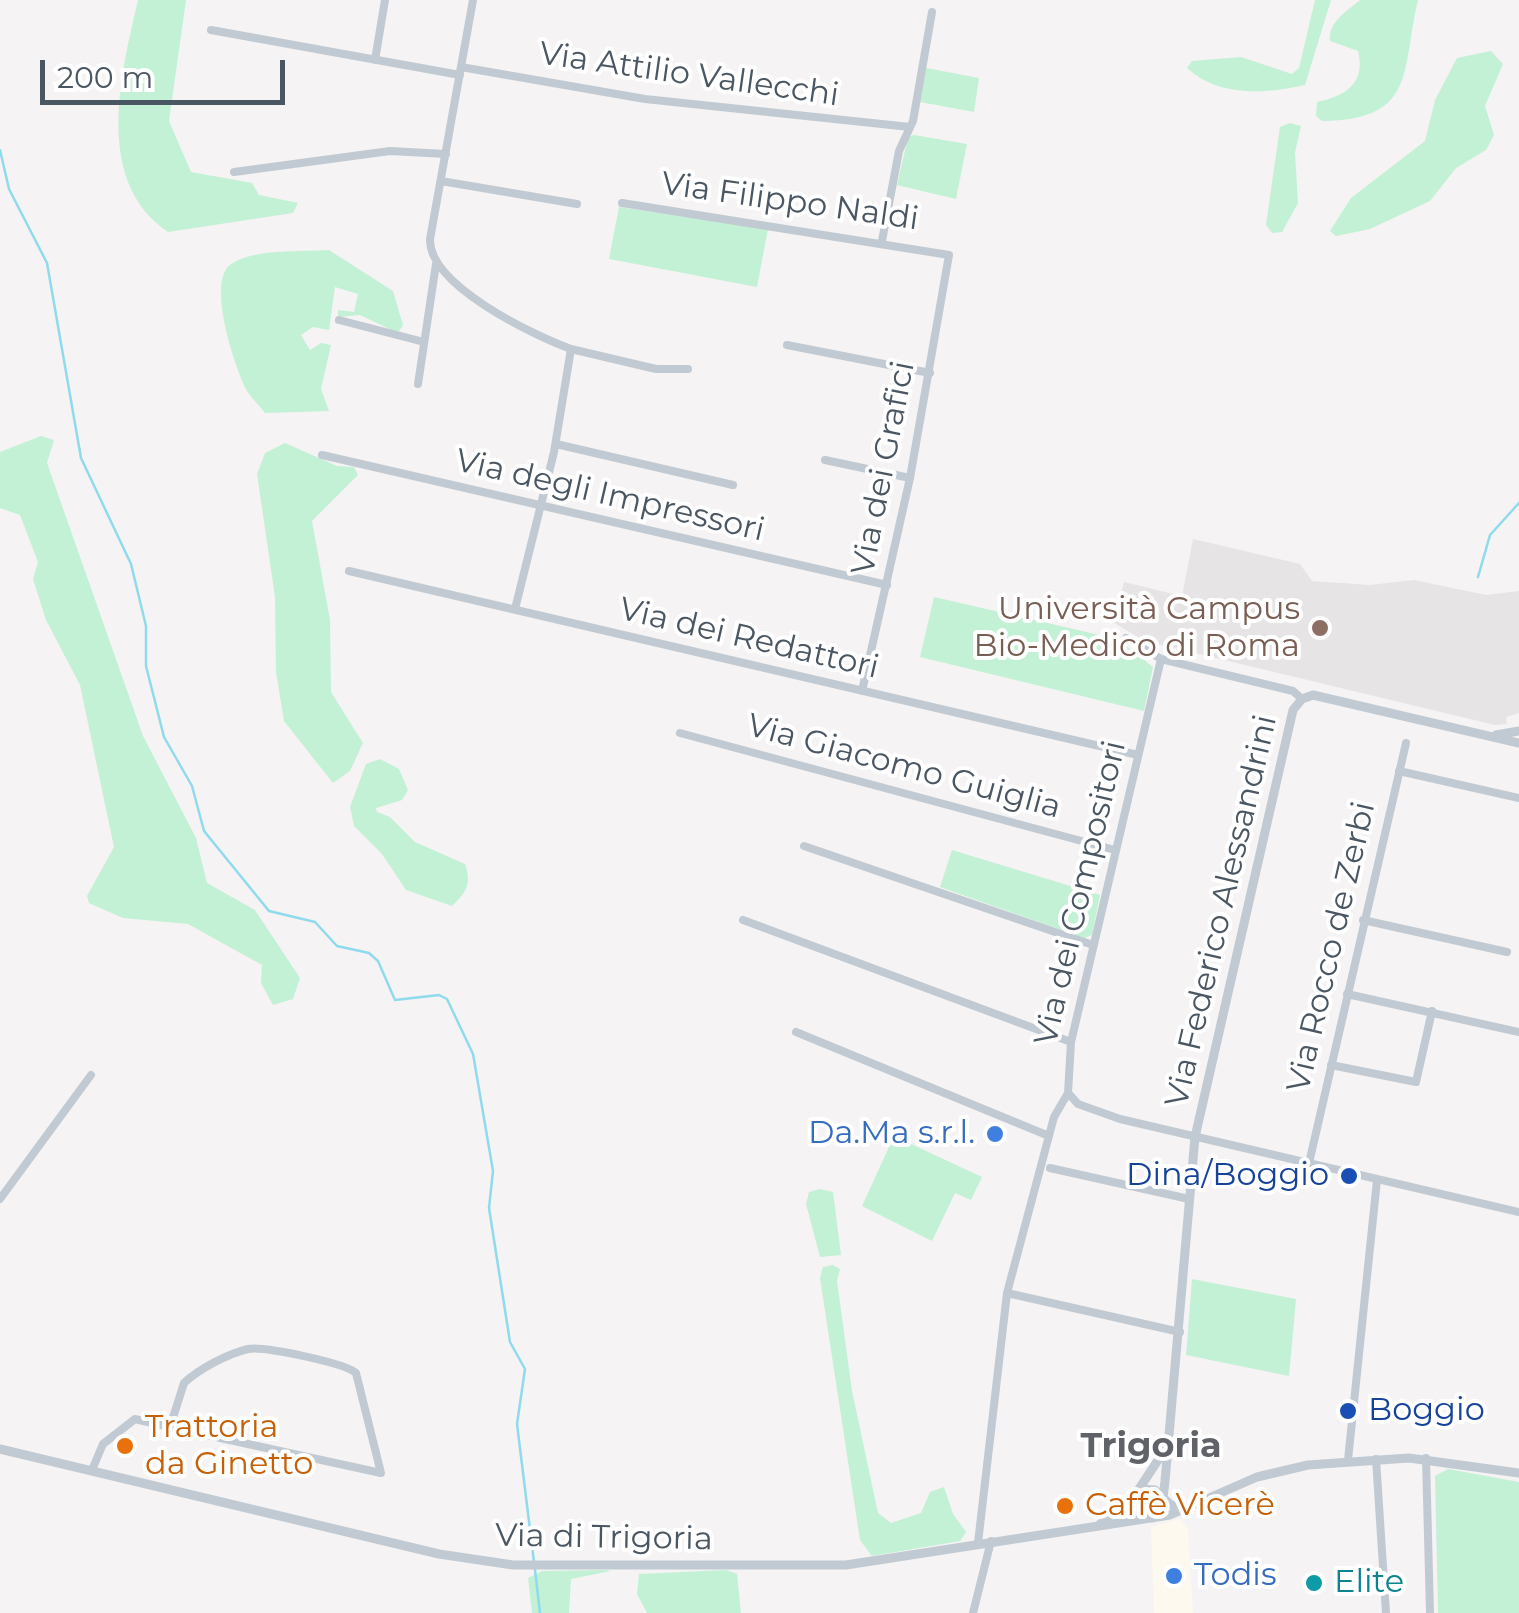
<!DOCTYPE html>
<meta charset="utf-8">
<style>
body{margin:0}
#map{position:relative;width:1519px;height:1613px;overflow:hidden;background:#f5f3f3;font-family:Montserrat,sans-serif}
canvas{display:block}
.scale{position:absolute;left:40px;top:60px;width:245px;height:45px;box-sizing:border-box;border:5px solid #4a5661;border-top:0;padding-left:12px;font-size:30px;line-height:35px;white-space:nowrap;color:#4a5661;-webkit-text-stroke:8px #fff;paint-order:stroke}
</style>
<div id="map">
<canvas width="1519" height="1613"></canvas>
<div class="scale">200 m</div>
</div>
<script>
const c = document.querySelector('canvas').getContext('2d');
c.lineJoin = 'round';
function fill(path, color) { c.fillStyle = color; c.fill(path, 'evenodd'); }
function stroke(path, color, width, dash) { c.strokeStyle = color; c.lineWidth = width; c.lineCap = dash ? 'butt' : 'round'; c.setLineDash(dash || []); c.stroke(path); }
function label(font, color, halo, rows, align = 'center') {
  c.font = font + ' Montserrat,sans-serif'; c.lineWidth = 8; c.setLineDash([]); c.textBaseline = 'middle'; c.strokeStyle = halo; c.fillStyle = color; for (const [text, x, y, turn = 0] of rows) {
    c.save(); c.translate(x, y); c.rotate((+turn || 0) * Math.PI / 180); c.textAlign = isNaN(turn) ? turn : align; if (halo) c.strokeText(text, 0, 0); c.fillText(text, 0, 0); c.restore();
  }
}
fill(new Path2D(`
 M1179,1519L1188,1528L1193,1613H1154L1151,1527Z`), '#fdf9ef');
fill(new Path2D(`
 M1193,539L1300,564L1312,581L1370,585L1414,580L1486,595L1519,591V713L1506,717L1507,724L1495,725L1145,641L1114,623L1124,582L1182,596Z`), '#e6e4e5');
fill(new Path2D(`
 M138,0H186L169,121L191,172L252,183L259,195L298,203L293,213L168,232C93,181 121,74 138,0Z
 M1315,0H1331L1305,85C1266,94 1218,97 1187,68L1192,61L1241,57L1292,74L1299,68Z
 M1360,0H1418C1401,71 1417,120 1322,121L1316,116L1317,102C1346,96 1366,83 1358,51L1330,41C1328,22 1347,11 1360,0Z
 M1491,51L1503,64L1485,106L1494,135L1486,150L1456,168L1430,201L1370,229L1336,236L1330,231L1351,198L1425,141L1435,100L1457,58Z
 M926,68L979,78L974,112L920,102Z
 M1290,123L1301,126L1295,152L1298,203L1282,232L1272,233L1266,225L1280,127Z
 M914,135L967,144L956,199L897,185L908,137Z
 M619,207L768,229L757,287L609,259Z
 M329,250L393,291L403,325L398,333L360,315L338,317V310L354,312L358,294L335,287L329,330L313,327L301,335L310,350L321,343L331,345L321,389L329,411L265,413C259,405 250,397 246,389C234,365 207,282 230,265C253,248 301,252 329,250Z
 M41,436L54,440L47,463L143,736L196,838L207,883L255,910L300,978L293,999L273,1005L261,983L262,965L188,924L123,918L89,903L87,896L114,847L80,685L46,620L33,579L38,562L20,515L0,508V452Z
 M285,443L337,466L354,467L358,475L312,521L330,620L331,692L363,743L350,771L333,783L284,721L276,672L275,597L257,474L265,453Z
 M934,597L1117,639L1153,667L1144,711L920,657Z
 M380,759L399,769L408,790L402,800L376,808L377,812L390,817L415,842L465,864C472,884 466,893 452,906L406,890L382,854L354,826L350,807L366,764Z
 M952,850L1100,895L1092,935L1084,938L940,887Z
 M894,1136L982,1177L971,1200L955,1193L932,1241L862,1206Z
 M820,1189L833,1192L841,1255L820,1257L806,1204L809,1192Z
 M833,1265L840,1269L837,1281L852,1391L878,1513L891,1523L921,1513L930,1492L944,1487L953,1514L966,1532L960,1541L872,1556L860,1540L820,1278L823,1267Z
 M1192,1279L1296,1299L1289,1376L1186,1355Z
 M1448,1469L1519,1482V1613H1438L1435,1476Z
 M726,1570L737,1574L741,1613H647L637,1594L639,1574Z
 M542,1571L605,1570L611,1571L571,1579L569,1613H532L528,1578Z`), '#c3f1d5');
stroke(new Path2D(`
 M0,150L9,189L47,263L81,458L131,564L146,626V666L164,737L192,786L204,831L269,911L315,922L337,946L369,953L378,961L395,1000L439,995L447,999L473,1054L493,1171L489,1208L510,1342L525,1369L517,1424L534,1562
 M1478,577L1490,535L1519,503
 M535,1570L540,1613`), '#90daee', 2.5);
stroke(new Path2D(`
 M473,0L430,239C428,285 533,335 571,349L554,452L515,609
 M211,30L460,75
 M375,60L385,0
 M461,67L645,99L910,127
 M234,172L390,151L446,154
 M441,181L577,204
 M622,203L949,255L910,478L862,691
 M882,241L899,151L913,121L932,12
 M339,320L424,342
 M787,345L930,373
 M571,349L656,369H688
 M418,384L436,264
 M556,444L733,485
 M322,455L887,585
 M825,460L910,478
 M349,571L1138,755
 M1126,638L1161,659L1293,691L1302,699
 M680,733L1115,850
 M1399,771L1519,798
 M804,846L1093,945
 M743,920L1071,1042
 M1363,920L1507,952
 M1347,994L1519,1032
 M796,1032L1049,1136
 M1331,1065L1416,1082L1432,1011
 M1068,1093L1078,1104L1120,1119L1519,1212
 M1309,1163L1406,743
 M1050,1168L1189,1199
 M0,1199L91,1075
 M1007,1293L1180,1332
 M1426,1458L1430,1613
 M1376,1459L1386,1613
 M1348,1460L1377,1180
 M92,1470L103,1444L135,1419L139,1420L170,1427L381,1473L356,1373C345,1363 264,1346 248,1349C227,1354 199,1369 184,1383L170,1427
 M978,1543L1007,1293L1054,1117L1068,1093L1071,1042L1161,659
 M973,1613L991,1541`), '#c1cad2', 8);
stroke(new Path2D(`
 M1496,735L1519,731
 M0,1449L439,1554L513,1565H846L1170,1515L1257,1477L1308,1465L1409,1458L1519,1473
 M1139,1489L1155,1490L1171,1505L1183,1509
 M1153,1518L1162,1507L1165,1481L1195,1137L1293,710L1302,699L1313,695L1519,743
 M1099,1525L1139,1489L1164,1451`), '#c1cad2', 9);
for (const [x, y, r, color] of [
 [1320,628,10,"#8d6e63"],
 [995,1134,10,"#3f7fe0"],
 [1349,1176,10,"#1a4fb4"],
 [1348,1411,10,"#1a4fb4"],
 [125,1446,10,"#e8710a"],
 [1065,1506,10,"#e8710a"],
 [1174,1576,10,"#3f7fe0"],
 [1314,1583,10,"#0f9aa8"]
]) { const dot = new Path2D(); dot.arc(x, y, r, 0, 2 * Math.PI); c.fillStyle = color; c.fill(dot); stroke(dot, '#fff', 4); }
label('32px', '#4a5661', '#fff', [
 ["Via Attilio Vallecchi",689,75,8],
 ["Via Filippo Naldi",790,202,8],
 ["Via dei Grafici",884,468,-79],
 ["Via degli Impressori",610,496,13],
 ["Via dei Redattori",749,639,13],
 ["Via Giacomo Guiglia",904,767,15],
 ["Via dei Compositori",1081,893,-77],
 ["Via Federico Alessandrini",1222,911,-77],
 ["Via Rocco de Zerbi",1332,947,-77],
 ["Via di Trigoria",604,1538,1]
]);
label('32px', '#785e54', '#fff', [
 ["Università Campus",1300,610],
 ["Bio-Medico di Roma",1300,647]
], 'right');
label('32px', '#366cbe', '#fff', [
 ["Da.Ma s.r.l.",975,1134],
 ["Todis",1194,1576,"left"]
], 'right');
label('32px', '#164399', '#fff', [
 ["Dina/Boggio",1329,1176],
 ["Boggio",1368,1411,"left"]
], 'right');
label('32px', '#c56008', '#fff', [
 ["Trattoria",145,1428],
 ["da Ginetto",145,1465],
 ["Caffè Vicerè",1085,1506]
], 'left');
label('32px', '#0d838f', '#fff', [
 ["Elite",1334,1583]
], 'left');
label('bold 35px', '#5f6368', '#fff', [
 ["Trigoria",1151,1447]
]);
</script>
